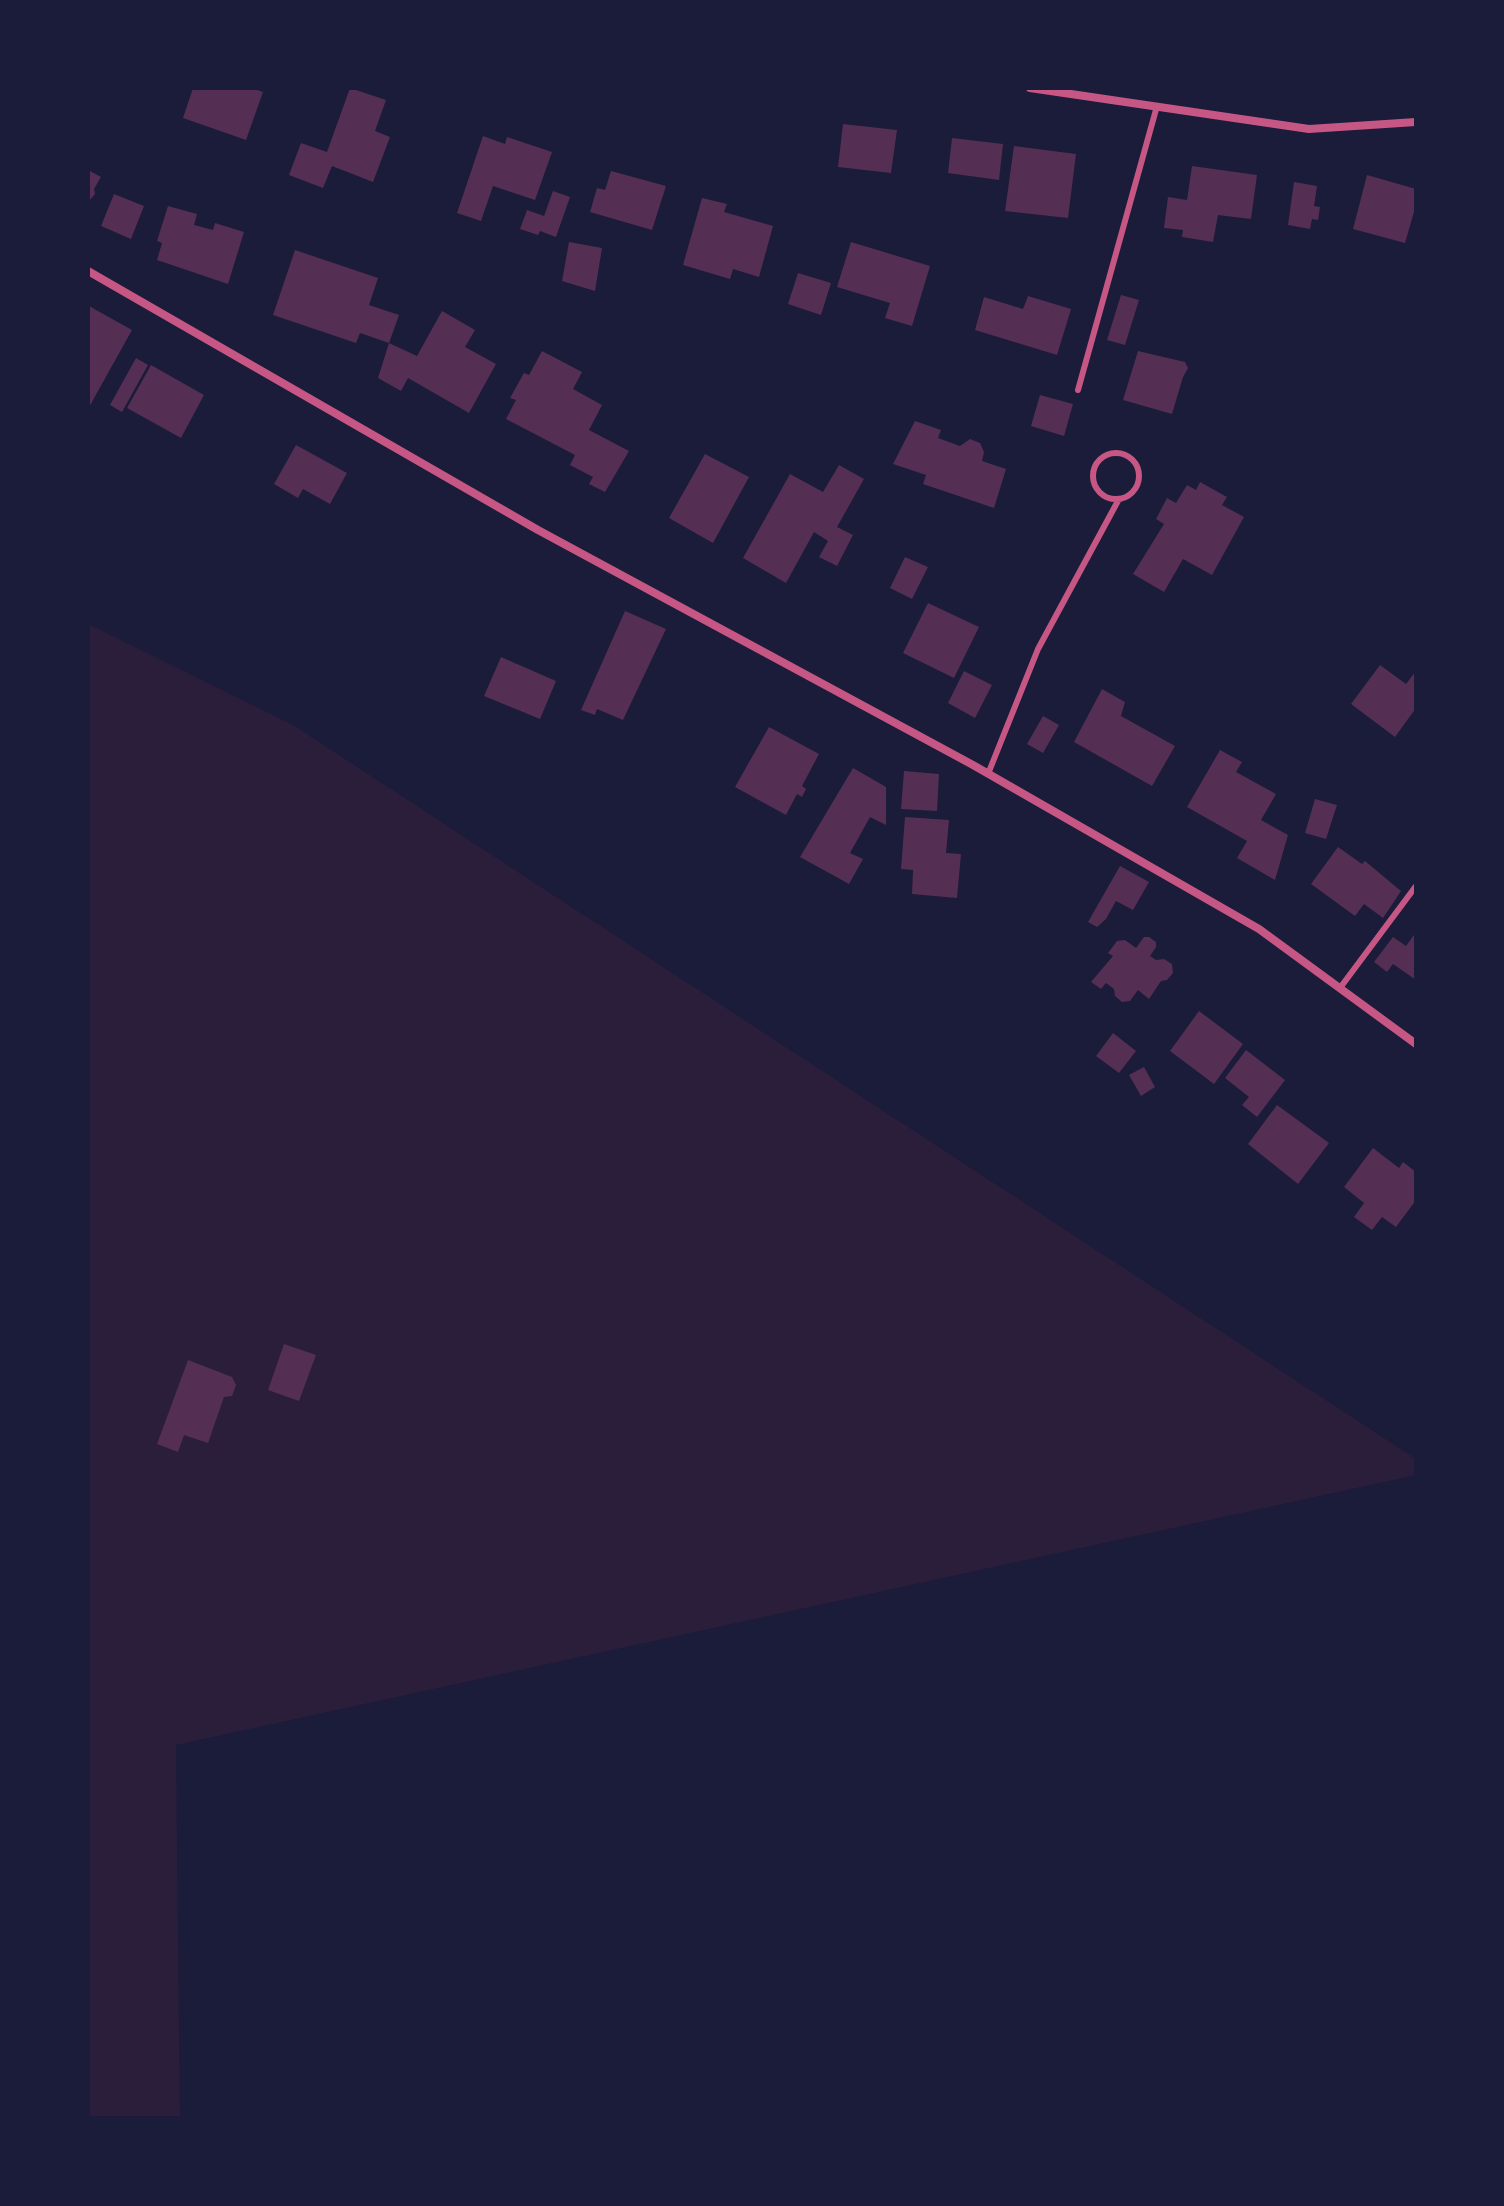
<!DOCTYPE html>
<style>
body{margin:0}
#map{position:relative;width:1504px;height:2206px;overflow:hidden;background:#1b1b3a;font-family:Overpass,sans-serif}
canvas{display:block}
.frame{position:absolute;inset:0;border:90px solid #1b1b3a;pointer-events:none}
</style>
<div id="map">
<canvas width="1504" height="2206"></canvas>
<div class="frame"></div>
</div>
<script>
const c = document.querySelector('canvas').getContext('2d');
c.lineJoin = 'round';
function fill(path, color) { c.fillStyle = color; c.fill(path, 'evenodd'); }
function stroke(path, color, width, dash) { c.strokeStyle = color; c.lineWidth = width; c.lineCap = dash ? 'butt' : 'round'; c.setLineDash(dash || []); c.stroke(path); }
fill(new Path2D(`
 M88,624L293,725L1416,1459V1475L176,1745L180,2118H88Z`), '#2a1e3b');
fill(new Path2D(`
 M193,88H251L263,92L246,140L183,118Z
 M350,88L386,100L375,131L390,137L373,182L332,166L323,188L289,175L301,143L327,152Z
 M843,124L897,130L891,173L838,167Z
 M483,136L505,144L507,137L552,152L535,200L493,186L481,221L457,213Z
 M952,138L1003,144L999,180L948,173Z
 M1014,146L1076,154L1068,218L1005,211Z
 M1192,166L1257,175L1251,219L1218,215L1213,242L1182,237L1183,230L1164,228L1168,197L1187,200Z
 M88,170L101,177L94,189L95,194L88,202Z
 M611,171L666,186L652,230L590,212L597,188L605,190Z
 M1367,175L1416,189V205L1405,243L1353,229Z
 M1294,182L1317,186L1314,206L1320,207L1318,220L1312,219L1310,229L1288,225Z
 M553,191L570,197L556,237L540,231L538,235L520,229L527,210L544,216Z
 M114,194L144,206L131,239L101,226Z
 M702,198L727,204L724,212L773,226L759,277L733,269L730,279L683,265Z
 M168,206L197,214L194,225L213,230L215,223L244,232L228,284L157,260L162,243L157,241Z
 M569,242L602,248L595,291L562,281Z
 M851,242L930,266L912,326L885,318L890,303L837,287Z
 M295,250L378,278L369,305L399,315L389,343L417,356L442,311L475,330L465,347L496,364L469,413L408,378L401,391L378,378L389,343L360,333L356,343L273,315Z
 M798,273L831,283L821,315L788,304Z
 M1121,295L1139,300L1125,345L1107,340Z
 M1028,296L1071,309L1057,355L975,330L984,297L1023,309Z
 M89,306L132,330L88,409V308Z
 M542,351L582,372L573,389L602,405L589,430L629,451L605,492L589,484L593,477L570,465L575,455L506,419L516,400L510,398L524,373L529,375Z
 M1138,351L1185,362L1188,368L1183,377L1172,414L1123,400Z
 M136,358L148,365L122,412L110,405Z
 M151,365L204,395L181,438L127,408Z
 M1040,395L1073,404L1064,436L1031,426Z
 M915,421L941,430L938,438L960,446L970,439L980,443L984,452L982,461L1006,469L994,508L923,484L926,475L893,464Z
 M296,445L347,473L330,504L303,489L298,498L274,484Z
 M705,454L749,477L713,543L669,518Z
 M839,465L864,479L837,527L853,535L837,566L819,557L828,541L814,532L786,583L743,558L790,474L823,492Z
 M1200,482L1227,497L1222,505L1244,517L1212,575L1183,559L1164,592L1133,574L1164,524L1156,519L1167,498L1176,503L1187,485L1196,490Z
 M905,557L928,567L912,599L890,588Z
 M928,603L979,627L954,678L903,653Z
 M625,611L666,629L623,720L597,709L595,715L581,710Z
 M501,657L556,681L540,719L484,696Z
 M1380,665L1406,684L1416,671V708L1395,737L1351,704Z
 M964,671L992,685L975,718L948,703Z
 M1102,689L1125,702L1121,716L1175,746L1152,786L1074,742Z
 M1043,716L1059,725L1043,753L1027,744Z
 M769,727L819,754L802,786L806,789L802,797L797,794L786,815L735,787Z
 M1220,750L1242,762L1236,772L1276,794L1261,820L1288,835L1275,880L1237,858L1247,841L1187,807Z
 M853,768L886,787V825L870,817L850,853L863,859L849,884L800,857Z
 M904,771L939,774L937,811L901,809Z
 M1315,799L1337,805L1326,839L1305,833Z
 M905,817L949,820L946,853L961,854L957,898L912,894L913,870L901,869Z
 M1338,847L1362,864L1365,861L1401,891L1383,918L1364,904L1355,916L1311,884Z
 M1120,866L1149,882L1133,910L1116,901L1106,919L1097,927L1088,922Z
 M1416,932V980L1393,964L1387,972L1374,962L1393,937L1406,946Z
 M1144,937H1149L1156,942V947L1150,956L1156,960L1164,959L1172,964L1173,973L1167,980L1161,981L1149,999L1138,990L1130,1001L1122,1002L1115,996L1114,989L1106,983L1101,989L1091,982L1113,956L1108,953L1117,941L1125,940L1136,948Z
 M1199,1011L1243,1044L1214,1084L1170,1051Z
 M1113,1033L1136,1051L1119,1073L1096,1056Z
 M1246,1050L1285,1080L1257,1117L1242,1105L1249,1097L1225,1078Z
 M1144,1067L1155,1087L1141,1096L1129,1075Z
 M1277,1105L1329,1143L1298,1184L1248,1144Z
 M1373,1148L1399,1168L1403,1162L1416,1172V1200L1396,1227L1382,1217L1372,1230L1354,1217L1364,1203L1344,1187Z
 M284,1344L316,1355L299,1401L268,1390Z
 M188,1360L232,1377L236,1385L232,1396L224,1397L208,1443L184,1435L178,1452L157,1444Z`), '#542f53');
stroke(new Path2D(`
 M1078,390L1157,106
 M1093 476a23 23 0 1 1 46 0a23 23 0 1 1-46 0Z
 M988,774L1038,649L1119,499
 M1340,988L1416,886`), '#c65784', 6);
stroke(new Path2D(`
 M1030,88L1309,129L1416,122
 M88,271L538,530L973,765L1259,929L1416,1044`), '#c65784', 8);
</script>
